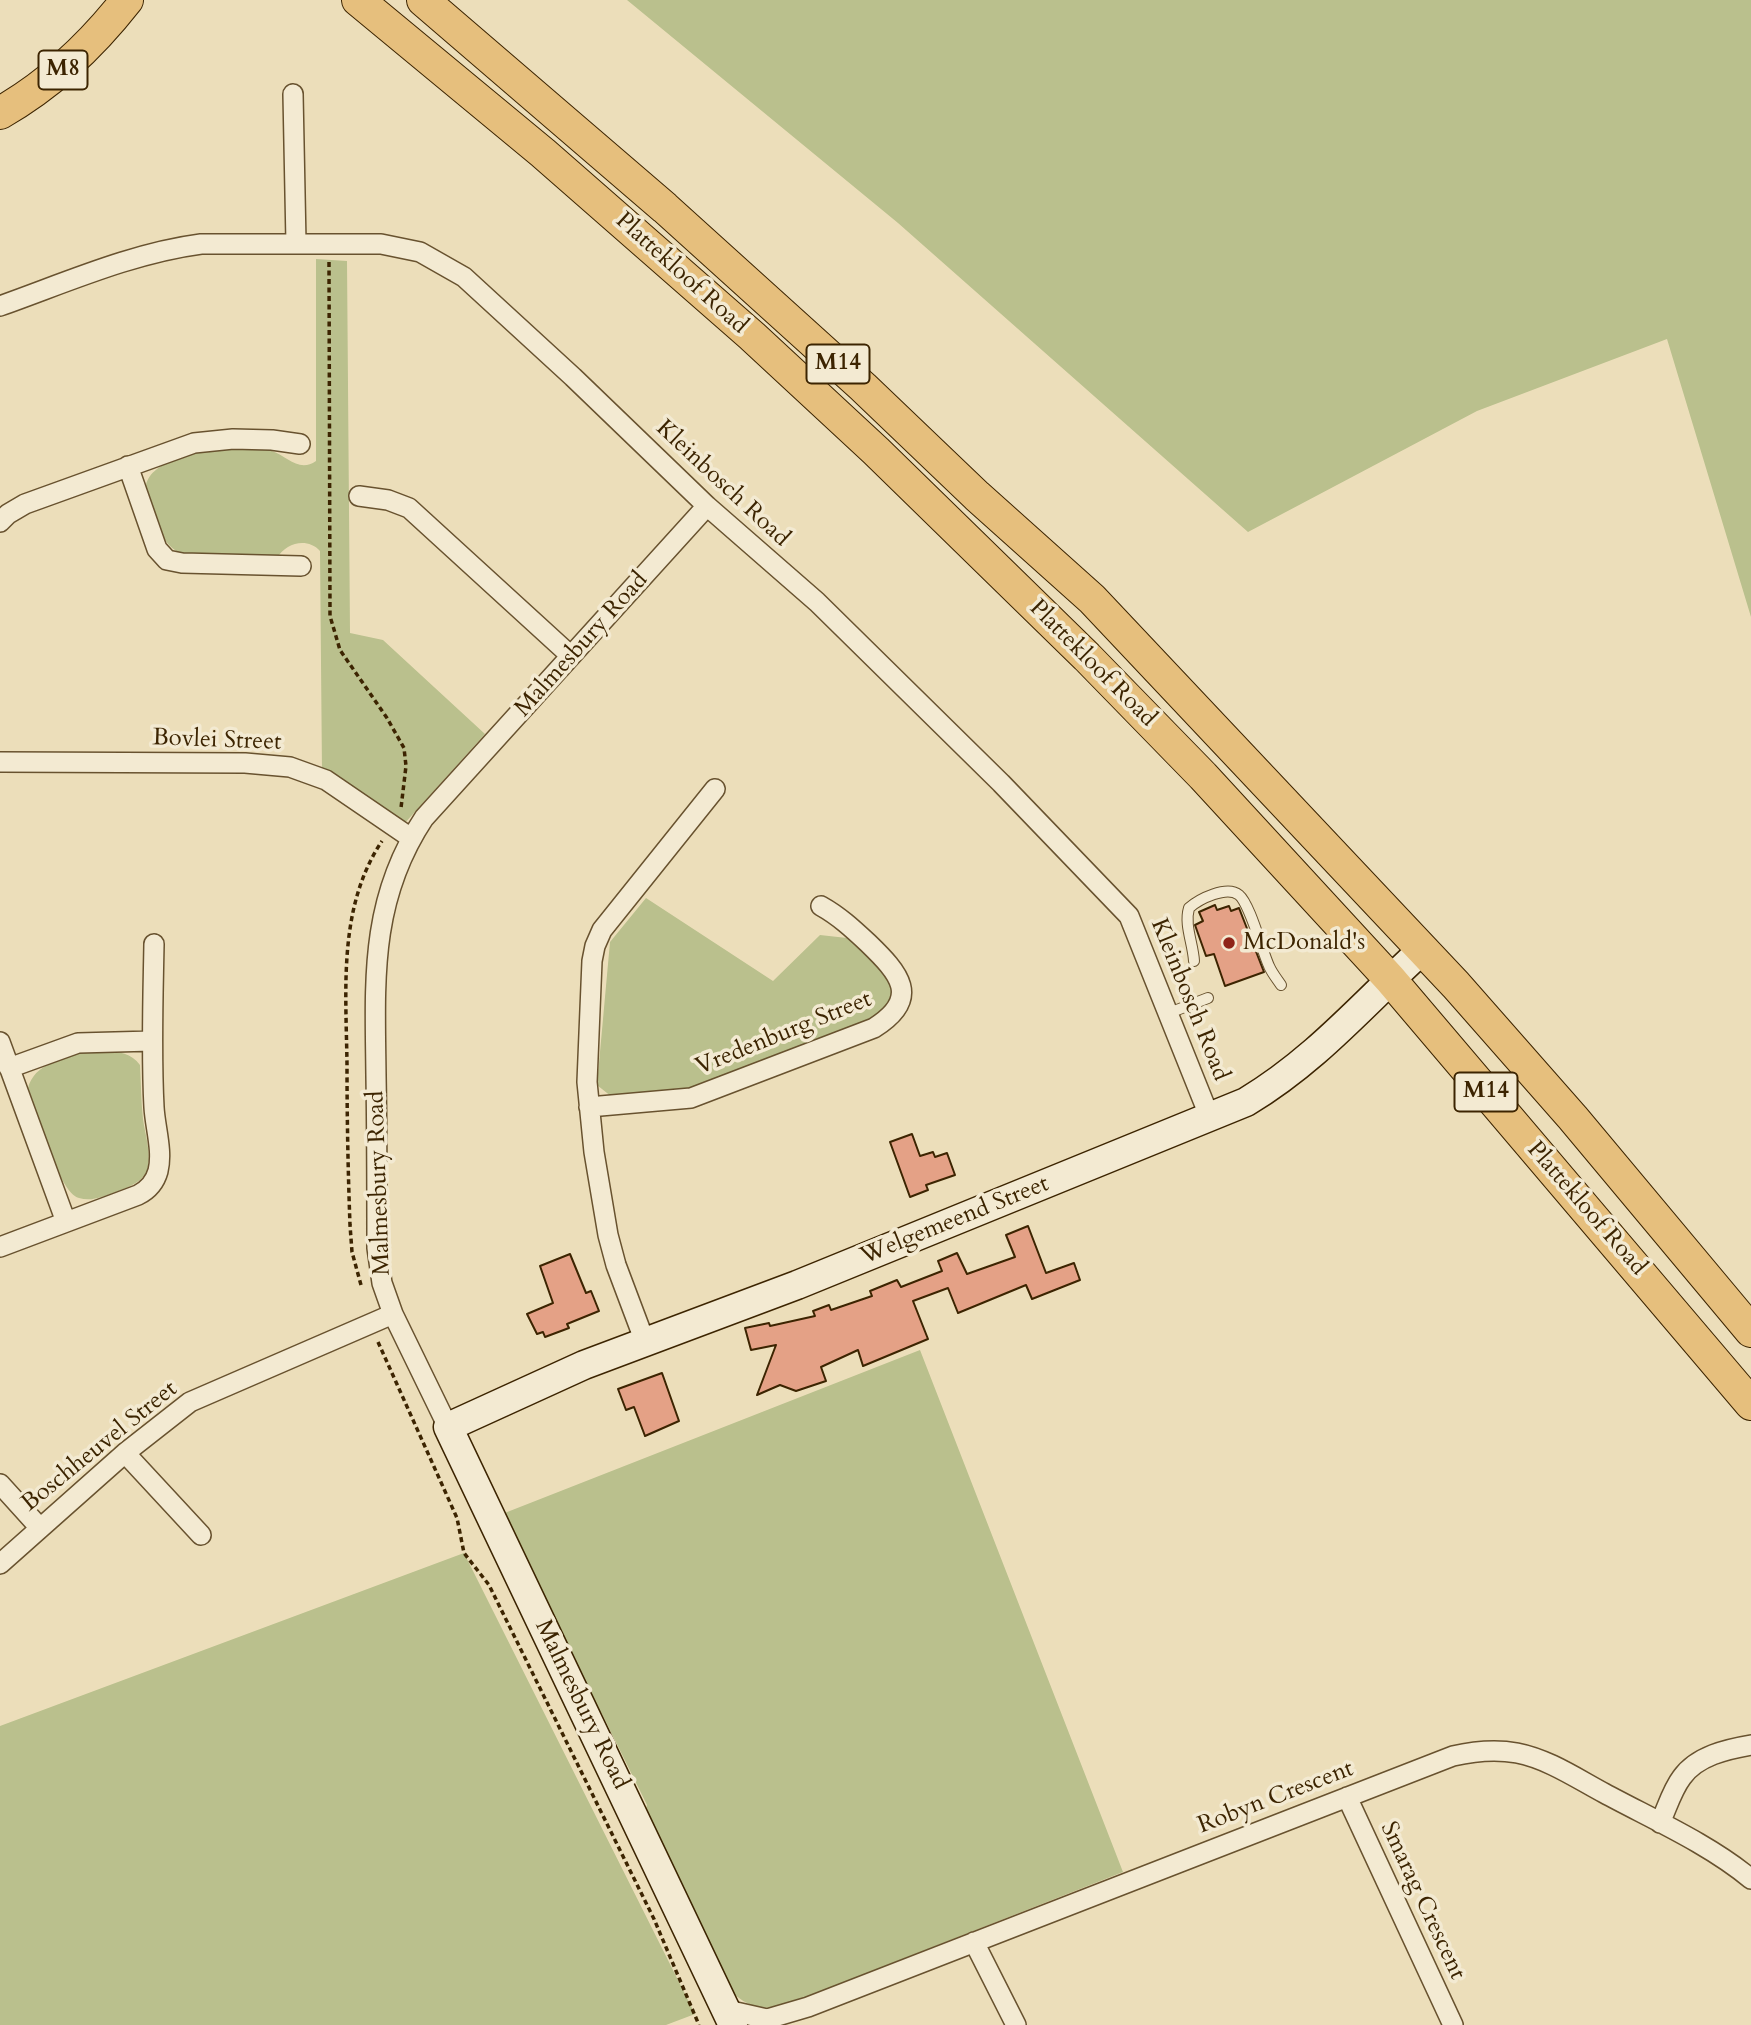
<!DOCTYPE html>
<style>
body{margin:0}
canvas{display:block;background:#ecdeba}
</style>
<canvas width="1751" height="2025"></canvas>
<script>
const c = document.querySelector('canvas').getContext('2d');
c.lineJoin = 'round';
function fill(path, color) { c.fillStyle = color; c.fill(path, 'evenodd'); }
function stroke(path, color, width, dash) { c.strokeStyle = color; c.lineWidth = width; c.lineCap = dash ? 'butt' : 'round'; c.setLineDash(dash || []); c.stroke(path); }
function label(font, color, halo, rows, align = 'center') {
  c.font = font + ' Cardo,serif'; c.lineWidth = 7; c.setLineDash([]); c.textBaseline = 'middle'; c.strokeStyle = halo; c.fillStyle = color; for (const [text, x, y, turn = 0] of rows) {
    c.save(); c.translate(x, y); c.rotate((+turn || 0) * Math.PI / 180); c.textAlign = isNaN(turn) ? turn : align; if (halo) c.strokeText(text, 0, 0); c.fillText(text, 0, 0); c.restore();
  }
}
fill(new Path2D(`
 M627,0H1751V617L1667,339L1477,411L1248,532L898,223Z
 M316,259L347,261L350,633L383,640L485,734L404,824L322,773L320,551C307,537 286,543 277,558L182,554C168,548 162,537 157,522C153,512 145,497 146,486C151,451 245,442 272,451C287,456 299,473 316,461Z
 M646,898L773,981L820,935L847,938L890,977L892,995L882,1016L694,1090L612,1097L597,1085L610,942Z
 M82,1052C103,1052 127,1047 140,1065C141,1083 141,1101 143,1119C145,1134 151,1152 148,1167C144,1182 129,1187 116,1192C104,1196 92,1202 79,1198C58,1192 36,1110 28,1088C35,1063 60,1061 82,1052Z
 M920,1350L1123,1872L783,2006C762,2011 745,2006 730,1990L644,1815L647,1805L601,1712L591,1709L497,1516Z
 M464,1553L695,2014L666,2025H0V1726Z`), '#bac08d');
const building = new Path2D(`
 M1215,905L1217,910L1229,906L1231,911L1239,908L1264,972L1225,986L1214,954L1206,956L1195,925L1203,921L1199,912Z
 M912,1134L920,1156L933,1152L935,1157L947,1153L955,1175L926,1185L928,1190L910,1197L890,1142Z
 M1028,1226L1046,1273L1074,1263L1080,1280L1032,1299L1026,1285L958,1313L948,1288L913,1301L928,1339L863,1366L858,1350L821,1367L826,1381L796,1391L780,1385L757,1395L776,1345L751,1350L745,1328L769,1323L770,1326L815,1316L813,1311L829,1305L831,1310L872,1296L870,1291L897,1280L901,1287L942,1271L938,1261L957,1253L967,1274L1015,1257L1006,1235Z
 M570,1254L586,1293L591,1291L599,1311L567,1324L569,1328L545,1337L543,1332L537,1334L527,1314L553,1303L540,1266Z
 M662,1373L679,1421L645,1436L634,1407L626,1410L618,1389Z`);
fill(building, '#e4a186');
stroke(building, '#3c2401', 2);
const lane = new Path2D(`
 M1194,961C1193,943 1184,925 1189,908C1199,899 1227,885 1239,895C1250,904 1262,951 1269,966C1272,973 1277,979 1281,985
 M1169,1013L1208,998`);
const street = new Path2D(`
 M293,94L296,243
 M0,306C65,283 132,253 201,244H381L420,252L464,277L573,377L707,506L817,602L1001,783L1129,916L1210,1118
 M128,466L157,549L167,560L182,563L301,566
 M359,496L388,500L409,508L571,656
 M0,522L8,514L25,504L194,443L233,439L272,440L300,444
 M0,762L245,763L290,767L326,780L411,838
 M0,1042L66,1222
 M9,1068L78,1043L152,1041
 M589,1107L691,1098L874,1028C922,998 899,973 868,943C853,929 839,916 821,906
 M0,1247L138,1195C148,1190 155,1182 158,1171C163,1151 155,1127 154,1107C151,1052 153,999 154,944
 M645,1342L616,1265L608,1235L594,1152L587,1082L592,961L595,946L602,930L715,789
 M448,1427L393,1314L382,1283L377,1248C377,1190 377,1133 376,1076C375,982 369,901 424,818L707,506
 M125,1453L201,1535
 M0,1484L40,1528
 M0,1564L125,1453L190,1402L393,1314
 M1347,1797L1453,2025
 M1660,1823C1667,1808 1672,1790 1682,1777C1697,1756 1727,1749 1751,1745
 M974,1942L1016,2025
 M727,2010L767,2019L808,2007L1453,1756C1475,1751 1495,1749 1517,1753C1548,1759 1576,1778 1604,1793C1652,1819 1709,1844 1751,1879`);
const secondary = new Path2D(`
 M733,2025L448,1427L584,1365L797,1285L1246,1102C1316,1060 1363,1004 1422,950`);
const primary = new Path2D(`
 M358,0L543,153L752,336L876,451L1087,657L1203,776L1390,979L1751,1404
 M423,0L665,208L863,387L977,496L1092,599L1456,985L1573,1118L1751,1331
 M0,113C51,84 91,46 127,0`);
stroke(lane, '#68522f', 12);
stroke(street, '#68522f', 22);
stroke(secondary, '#3c2401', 31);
stroke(primary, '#3c2401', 34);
stroke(new Path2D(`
 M329,262L330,616L340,650L387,718L404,748L406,766L401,808
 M361,1285L352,1252L350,1225C348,1171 347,1118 347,1064C346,988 338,907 382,841
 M378,1342L457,1518L464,1553L489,1585L654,1919L699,2025`), '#3c2401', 3.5, [5, 3.5]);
stroke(lane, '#f3ead2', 10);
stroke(street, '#f3ead2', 19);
stroke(secondary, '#f3ead2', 28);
stroke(primary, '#e6bf7d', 32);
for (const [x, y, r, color] of [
 [1229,943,7,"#8f2418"]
]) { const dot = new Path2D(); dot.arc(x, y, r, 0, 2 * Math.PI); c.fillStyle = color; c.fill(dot); stroke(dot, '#f3ead2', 2.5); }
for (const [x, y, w] of [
 [63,70,49],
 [838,364,63],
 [1486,1092,63]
]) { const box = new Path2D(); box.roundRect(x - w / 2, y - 19.5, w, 39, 5); c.fillStyle = '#f3ead2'; c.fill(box); stroke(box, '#3c2401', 2); }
label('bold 23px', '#3c2401', null, [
 ["M8",63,70],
 ["M14",838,364],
 ["M14",1486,1092]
]);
label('24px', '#3c2401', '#f3ead2', [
 ["Plattekloof Road",681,274,42],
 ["Kleinbosch Road",722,484,43],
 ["Malmesbury Road",582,645,-48],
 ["Plattekloof Road",1092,664,45],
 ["Bovlei Street",217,741,2],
 ["Kleinbosch Road",1189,1000,68],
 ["Vredenburg Street",784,1034,-22],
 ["Malmesbury Road",380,1183,-92],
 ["Plattekloof Road",1586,1209,49],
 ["Welgemeend Street",955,1221,-22],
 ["Boschheuvel Street",100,1447,-39],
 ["Malmesbury Road",581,1705,64],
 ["Robyn Crescent",1276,1798,-21],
 ["Smarag Crescent",1422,1901,65]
]);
label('24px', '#3c2401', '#f3ead2', [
 ["McDonald's",1243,943]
], 'left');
</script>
